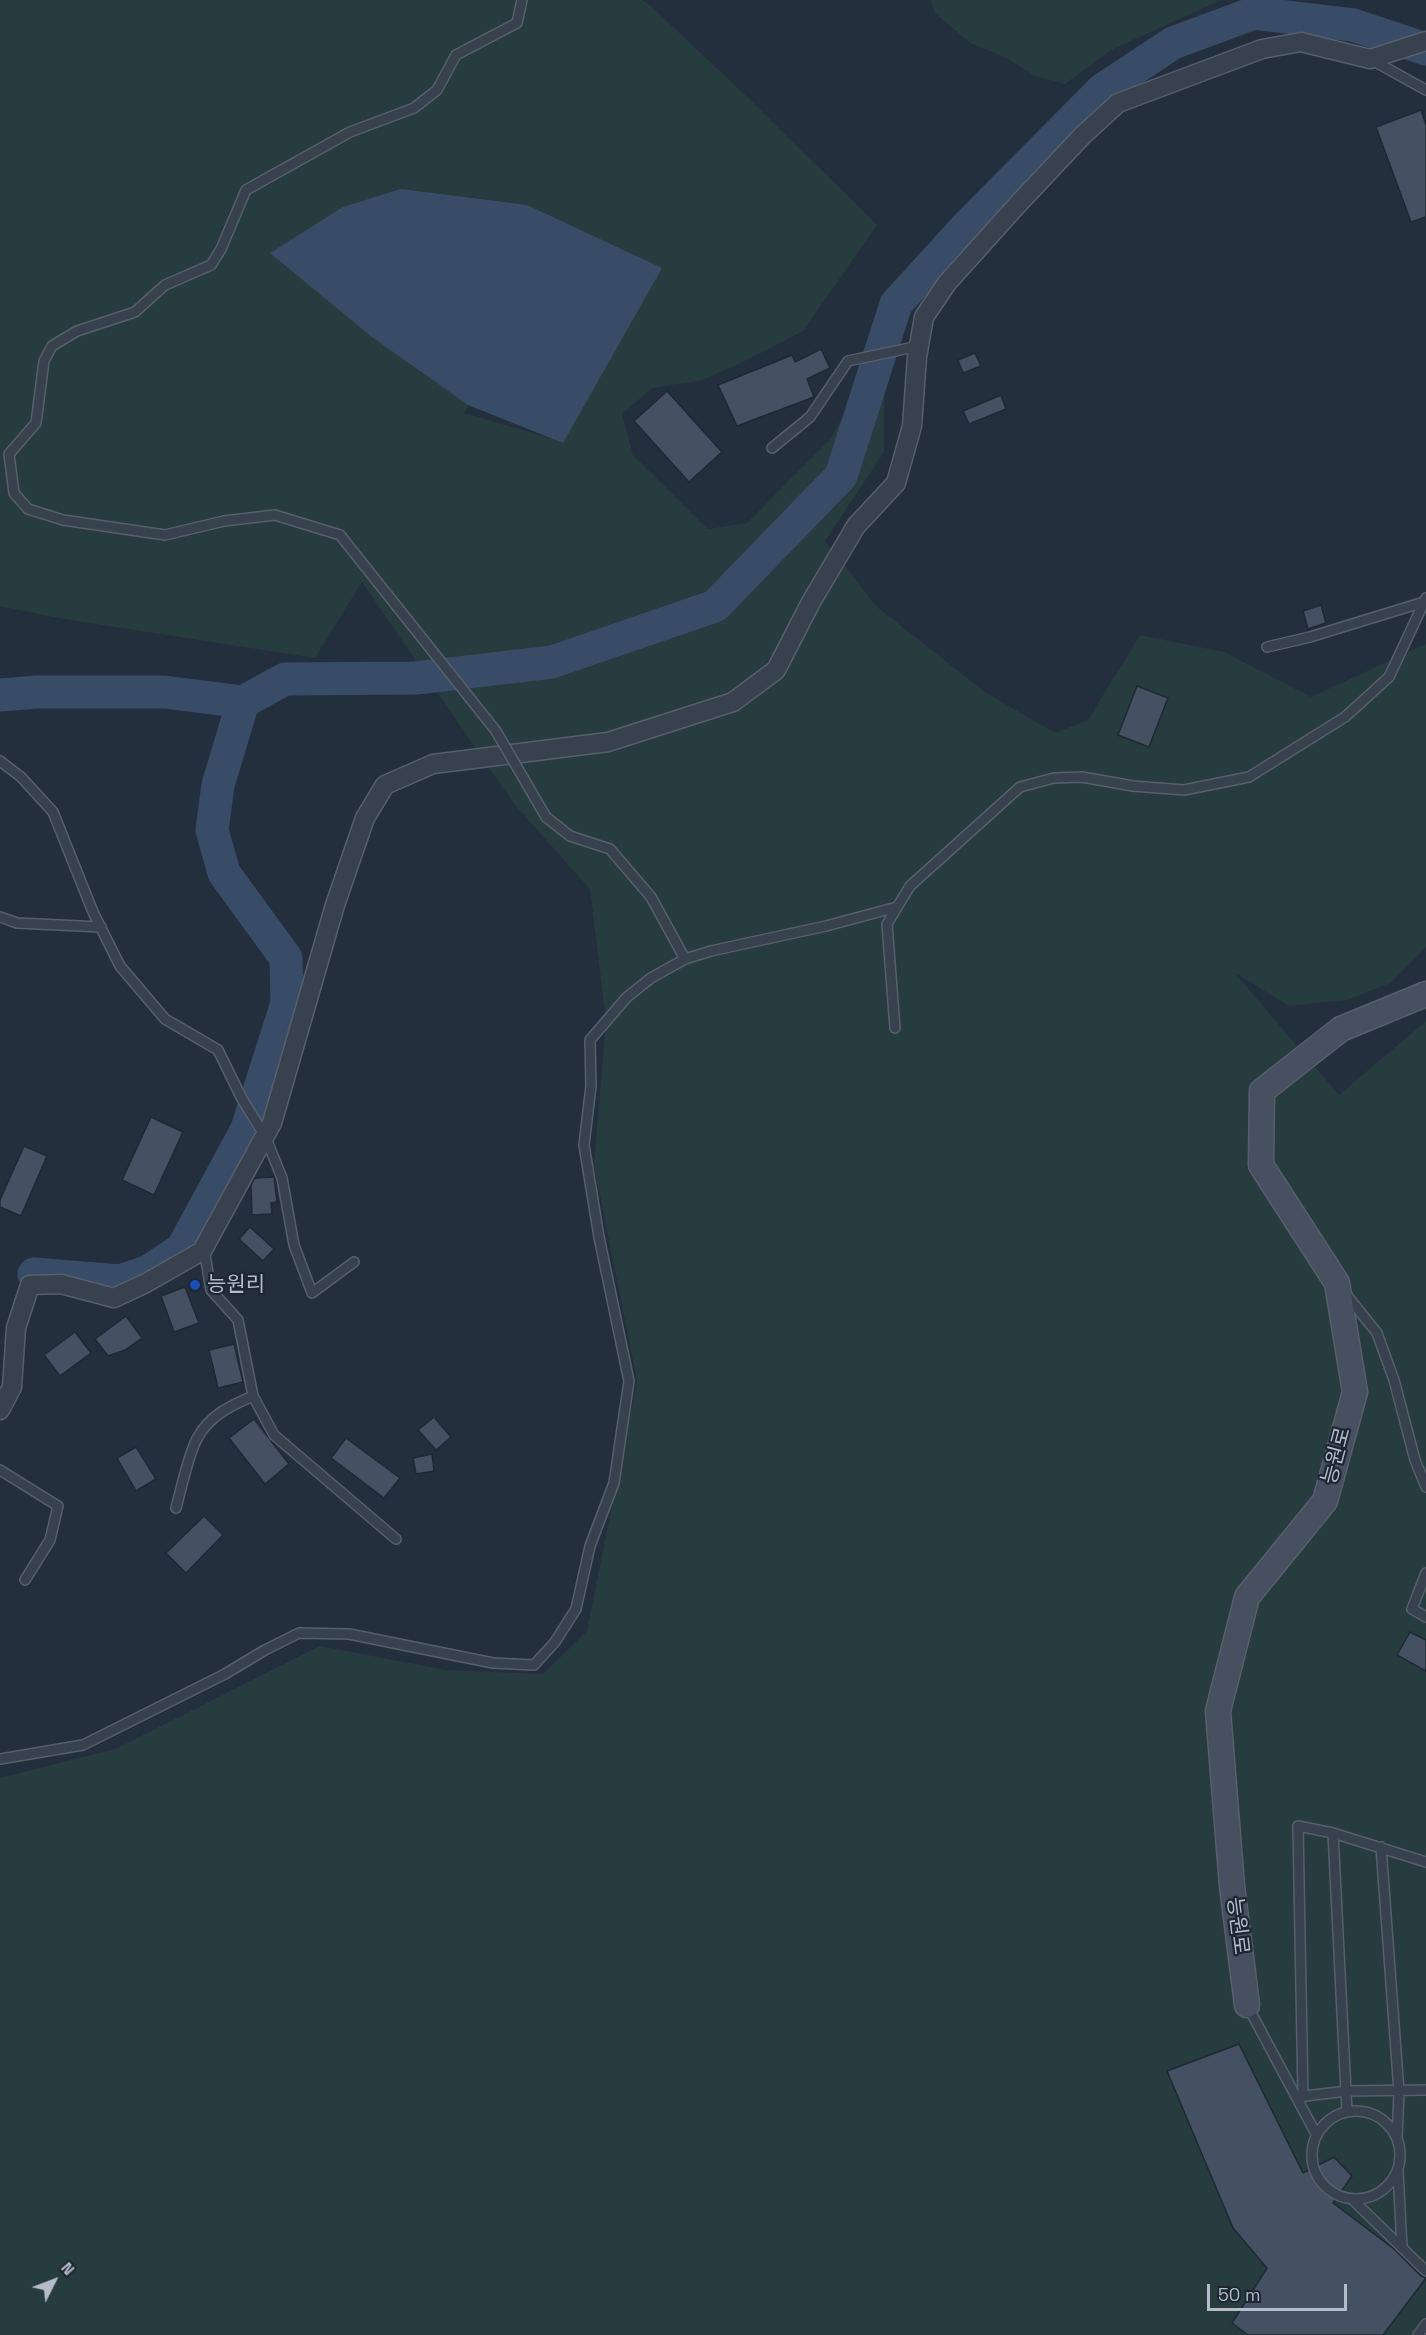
<!DOCTYPE html>
<meta charset="utf-8">
<style>
body{margin:0}
#map{position:relative;width:1426px;height:2335px;overflow:hidden;background:#242f3e;font-family:"Space Grotesk",sans-serif}
canvas{display:block}
.north{position:absolute;left:24px;top:2251px;width:60px;height:60px;-webkit-text-stroke:4px #1d2633;paint-order:stroke;rotate:48deg;font-size:16px;font-weight:700;line-height:24px;text-align:center;color:#b4bcc9}
.north::after{content:'';display:block;margin:auto;width:21px;height:27px;background:#b4bcc9;clip-path:polygon(50% 0,100% 100%,50% 72%,0 100%)}
.scale{position:absolute;left:1207px;top:2284px;width:140px;height:27px;box-sizing:border-box;border:3px solid #b4bcc9;border-top:0;padding-left:8px;font-size:18px;line-height:21px;white-space:nowrap;color:#b4bcc9;-webkit-text-stroke:4px #1d2633;paint-order:stroke}
</style>
<div id="map">
<canvas width="1426" height="2335"></canvas>
<div class="north">N</div>
<div class="scale">50 m</div>
</div>
<script>
const c = document.querySelector('canvas').getContext('2d');
c.lineJoin = 'round';
function fill(path, color) { c.fillStyle = color; c.fill(path, 'evenodd'); }
function stroke(path, color, width, dash) { c.strokeStyle = color; c.lineWidth = width; c.lineCap = dash ? 'butt' : 'round'; c.setLineDash(dash || []); c.stroke(path); }
function label(font, color, halo, rows, align = 'center') {
  c.font = font + ' "Space Grotesk","Noto Sans KR",sans-serif'; c.lineWidth = 4.5; c.setLineDash([]); c.textBaseline = 'middle'; c.strokeStyle = halo; c.fillStyle = color; for (const [text, x, y, turn = 0] of rows) {
    c.save(); c.translate(x, y); c.rotate((+turn || 0) * Math.PI / 180); c.textAlign = isNaN(turn) ? turn : align; if (halo) c.strokeText(text, 0, 0); c.fillText(text, 0, 0); c.restore();
  }
}
fill(new Path2D(`
 M0,0H642L651,6L763,112L877,225L803,331L751,358L703,380L652,388L622,414L633,455L708,529L747,523L831,438L856,392L884,397V452L825,541L877,607L985,692L1055,733L1088,720L1140,635L1224,652L1311,697L1426,644V947L1390,983L1347,1000L1289,1006L1234,972L1339,1095L1426,1021V2335H0V1778L115,1749L320,1646L446,1670L543,1674L587,1631L637,1381L594,1165L606,1021L590,889L514,804L362,582L315,658L64,619L0,606ZM469,405L552,439L464,413Z
 M930,0H1221L1111,50L1065,84L1035,76L1007,58L970,43L935,13Z`), '#263c3f');
fill(new Path2D(`
 M401,189L527,205L662,268L563,443L468,405L372,337L270,253L343,207Z`), '#394c67');
stroke(new Path2D(`
 M0,695L37,692H164L243,702L285,679L416,678L552,662L715,606L841,476L896,304L968,225L1102,90L1173,43L1254,13L1353,25L1426,49
 M34,1274L120,1281L149,1271L182,1249L247,1129L287,1003L286,958L224,873L212,830L218,785L243,702`), '#394c67', 33);
const building = new Path2D(`
 M1421,110L1426,125V217L1411,222L1376,127Z
 M821,349L830,368L807,379L814,397L737,426L718,385L792,355L795,362Z
 M975,353L981,366L963,373L958,360Z
 M667,391L722,452L689,482L634,421Z
 M1001,395L1006,409L969,424L963,411Z
 M1321,605L1326,623L1308,629L1303,611Z
 M1137,686L1168,698L1149,747L1118,735Z
 M151,1117L183,1132L154,1195L122,1180Z
 M24,1146L47,1156L21,1216L0,1207V1200Z
 M274,1177L277,1202L271,1203L272,1214L252,1215L251,1185L255,1178Z
 M250,1227L274,1249L263,1261L239,1239Z
 M185,1287L199,1323L174,1332L161,1296Z
 M126,1316L142,1338L125,1350L108,1356L95,1339Z
 M75,1332L91,1353L60,1376L44,1355Z
 M234,1344L243,1382L218,1388L209,1350Z
 M434,1417L451,1437L436,1450L418,1430Z
 M254,1419L289,1464L265,1484L229,1438Z
 M346,1438L400,1478L384,1498L331,1458Z
 M136,1447L156,1479L136,1491L117,1458Z
 M432,1454L434,1471L416,1474L413,1458Z
 M204,1516L223,1535L186,1573L166,1553Z
 M1410,1632L1426,1640V1671L1397,1655Z
 M1239,2044L1303,2173L1334,2157L1352,2176L1333,2203L1394,2249L1421,2276L1426,2278L1383,2335H1248L1232,2323L1267,2268L1233,2228L1167,2071Z`);
fill(building, '#455162');
stroke(building, '#1f2835', 1.5);
const lane = new Path2D(`
 M1372,60L1426,90
 M772,448L810,417L848,361L919,346
 M340,535L275,515L224,521L165,535L63,520L28,509L14,493L9,454L36,423L44,361L52,346L77,331L135,312L165,285L211,265L221,249L246,190L350,132L414,108L437,90L456,55L517,23L522,0
 M1267,647L1310,637L1424,602
 M0,761L21,777L53,812L93,912L120,966L165,1019L218,1050L242,1099L265,1136L282,1178L294,1245L312,1293L354,1262
 M546,817L570,836L610,849L651,897L685,959L711,951L826,926L897,907
 M0,917L17,923L101,927
 M895,1028L887,924L910,886L1020,787L1054,778L1082,777L1133,786L1184,790L1249,777L1345,717L1389,677L1426,598
 M204,1249L211,1290L238,1320L253,1396L274,1435L396,1539
 M1345,1293L1377,1333L1394,1380L1415,1460L1426,1487
 M0,1470L58,1506L50,1540L25,1580
 M176,1508C181,1490 189,1451 198,1437C210,1415 232,1405 253,1396
 M1426,1573L1412,1609L1426,1617
 M0,1759L83,1745L225,1674L265,1650L299,1633L349,1634L493,1663L534,1665L555,1642L576,1609L590,1546L614,1483L629,1381L599,1237L584,1145L591,1086L590,1040L627,997L651,978L685,959
 M1333,1833L1347,2112
 M1381,1847L1399,2092L1397,2138
 M1247,2005L1316,2134
 M1297,2097L1347,2091L1426,2090
 M1303,2097L1298,1826L1333,1833L1426,1862
 M1312 2155a44 44 0 1 1 88 0a44 44 0 1 1-88 0Z
 M1398,2171L1402,2247
 M1353,2200L1426,2271
 M1418,2335L1426,2324`);
const street = new Path2D(`
 M0,1410L12,1387L16,1328L30,1285L61,1284L114,1298L146,1283L202,1251L272,1123L335,905L365,818L385,785L433,764L608,742L733,702L776,670L811,602L856,526L896,483L912,426L917,357L924,317L947,283L1019,203L1083,135L1118,103L1262,49L1301,42L1370,59L1426,41`);
const secondary = new Path2D(`
 M1247,2005L1232,1886L1218,1711L1247,1597L1325,1501L1355,1392L1337,1283L1261,1165L1262,1091L1341,1029L1426,994`);
stroke(lane, '#565f6c', 12);
stroke(street, '#565f6c', 21);
stroke(secondary, '#565f6c', 27);
stroke(lane, '#38414e', 9);
stroke(street, '#38414e', 18);
stroke(secondary, '#465061', 24);
const laneBridge = new Path2D(`
 M340,535L496,731L546,817`);
stroke(laneBridge, '#565f6c', 12, []);
stroke(laneBridge, '#38414e', 9);
for (const [x, y, r, color] of [
 [195,1285,6,"#1a4fb4"]
]) { const dot = new Path2D(); dot.arc(x, y, r, 0, 2 * Math.PI); c.fillStyle = color; c.fill(dot); stroke(dot, '#1d2633', 2); }
label('21px', '#b4bcc9', '#1d2633', [
 ["능원리",207,1285]
], 'left');
label('21px', '#b4bcc9', '#1d2633', [
 ["능원로",1337,1456,-75],
 ["능원로",1237,1926,83]
]);
</script>
